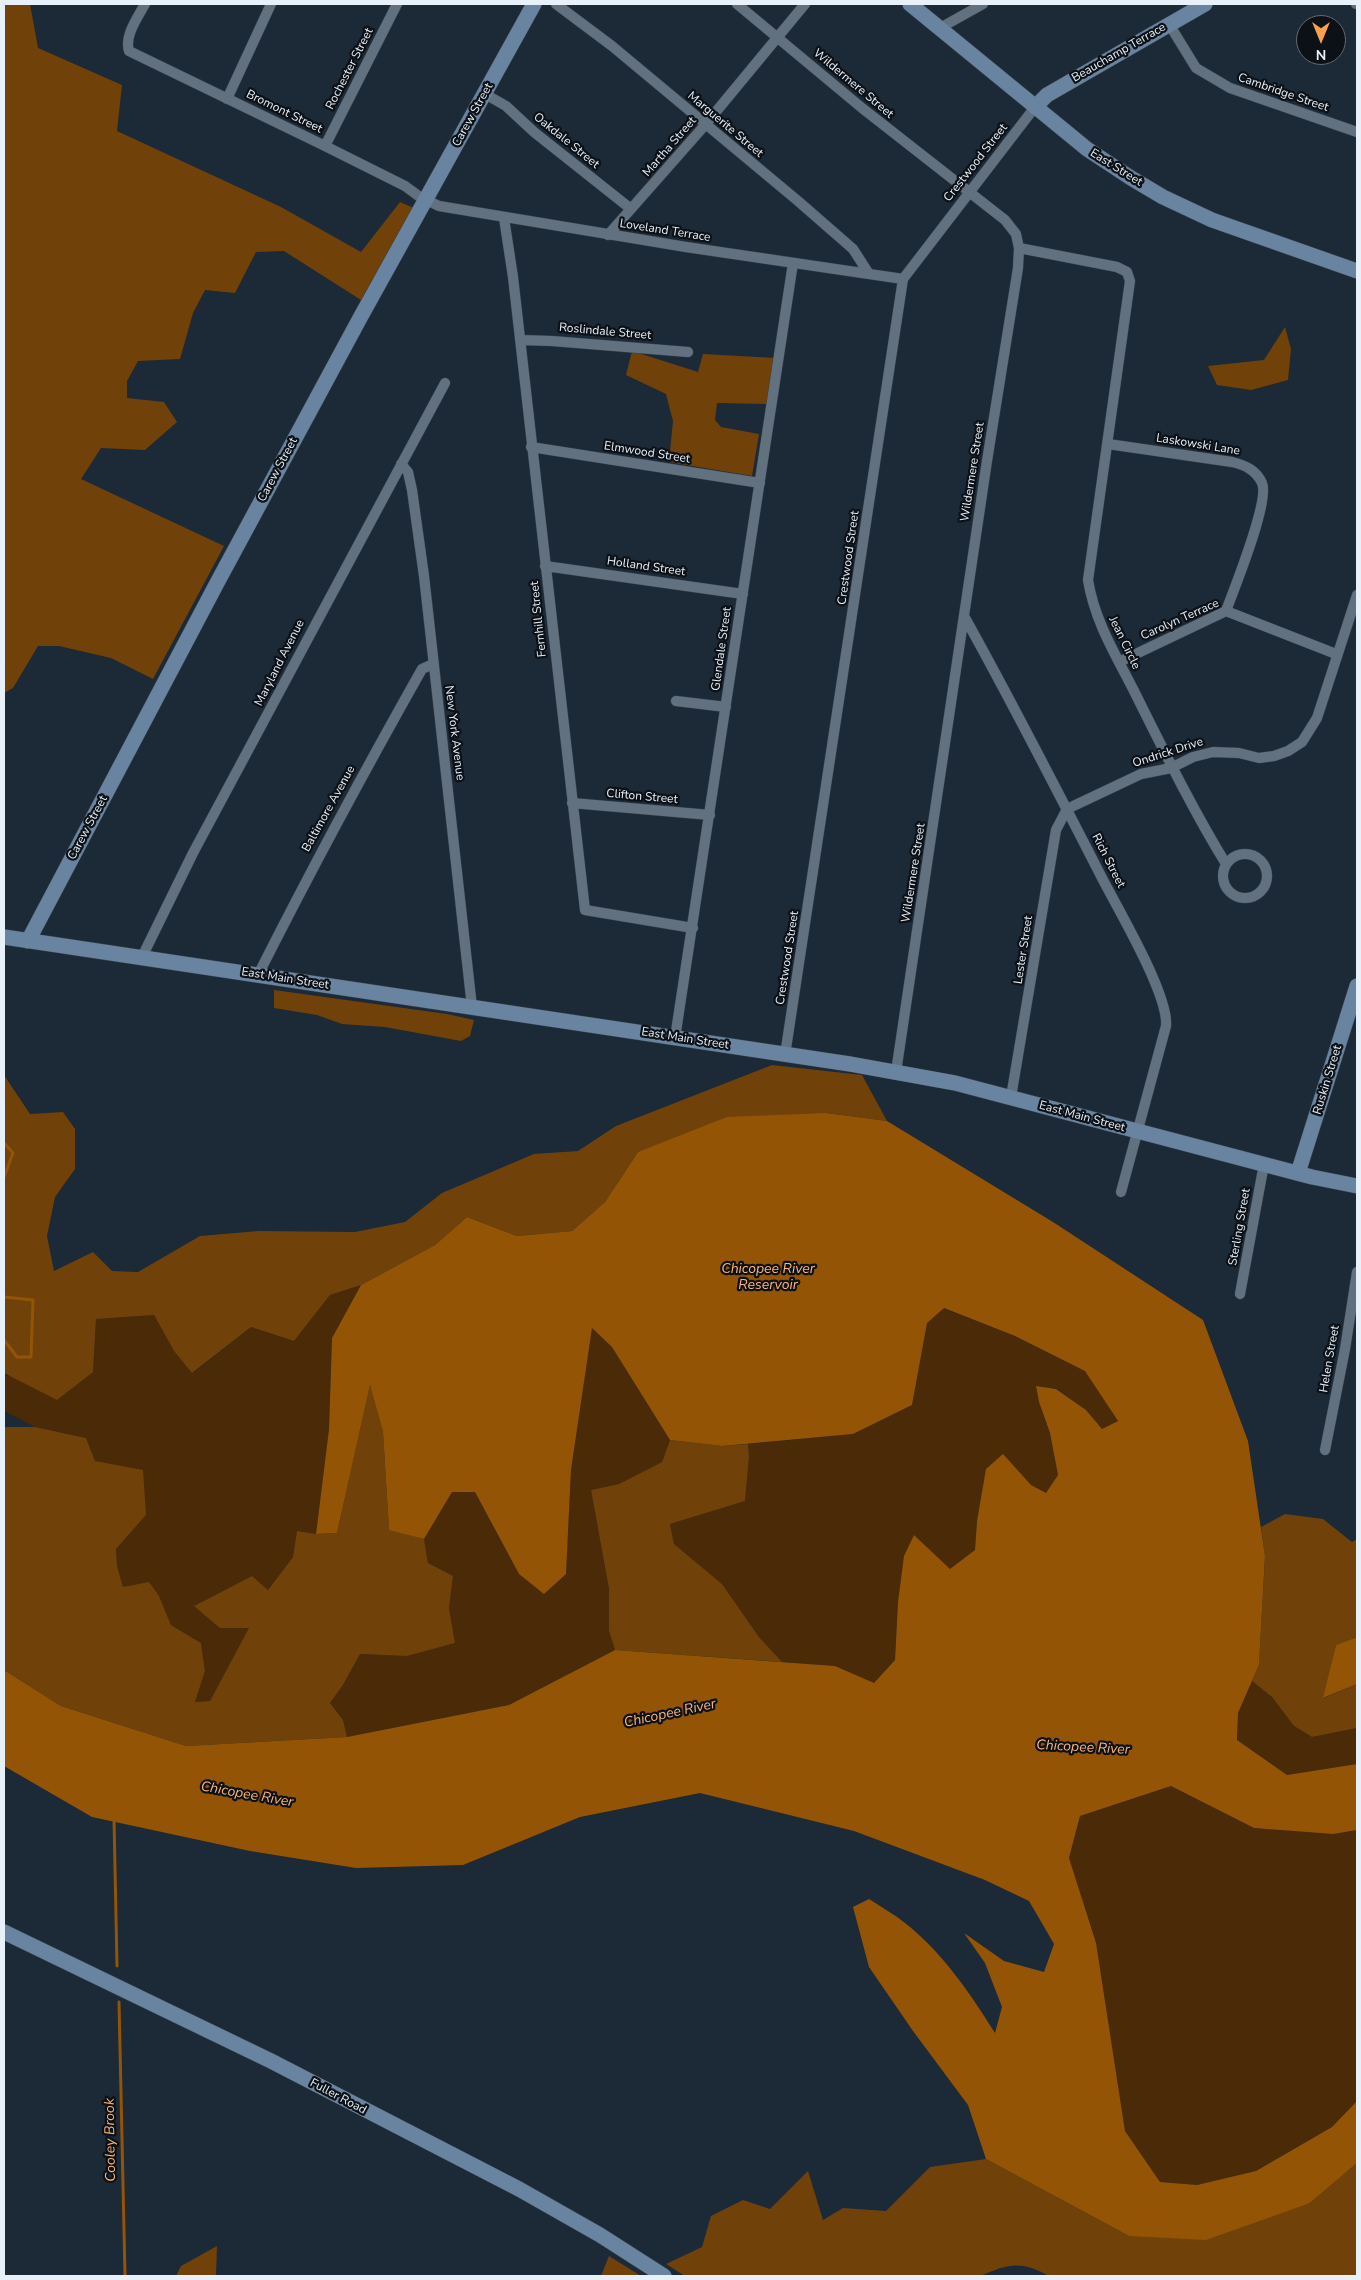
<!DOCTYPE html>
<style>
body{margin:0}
#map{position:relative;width:1361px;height:2280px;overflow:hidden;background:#1c2936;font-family:"Nunito Sans",sans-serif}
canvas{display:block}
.frame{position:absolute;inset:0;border:5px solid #e8f0f9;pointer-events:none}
.north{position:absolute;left:1296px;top:15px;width:50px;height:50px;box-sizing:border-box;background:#0c1117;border:1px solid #646a71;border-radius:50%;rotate:180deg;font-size:14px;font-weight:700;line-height:20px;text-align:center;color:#e8f0f9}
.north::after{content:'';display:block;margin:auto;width:18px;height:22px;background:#f8a04b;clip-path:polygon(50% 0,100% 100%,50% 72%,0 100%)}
</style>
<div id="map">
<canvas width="1361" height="2280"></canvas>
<div class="frame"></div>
<div class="north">N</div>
</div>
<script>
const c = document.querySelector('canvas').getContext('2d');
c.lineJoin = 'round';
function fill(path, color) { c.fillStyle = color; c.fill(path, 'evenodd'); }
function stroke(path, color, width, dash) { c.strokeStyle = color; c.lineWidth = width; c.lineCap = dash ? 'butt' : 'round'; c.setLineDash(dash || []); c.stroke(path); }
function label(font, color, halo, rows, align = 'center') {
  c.font = font + ' "Nunito Sans",sans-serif'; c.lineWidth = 4.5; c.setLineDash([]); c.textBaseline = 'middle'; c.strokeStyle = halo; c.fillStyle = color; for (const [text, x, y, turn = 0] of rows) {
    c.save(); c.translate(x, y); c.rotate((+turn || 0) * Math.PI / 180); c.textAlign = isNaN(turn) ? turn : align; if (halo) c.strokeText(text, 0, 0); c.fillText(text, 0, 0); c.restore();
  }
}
fill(new Path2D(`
 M361,1285L332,1338L329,1429L316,1534L297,1531L293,1557L268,1590L252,1576L194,1606L250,1627L210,1701L195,1702L205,1671L201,1643L171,1625L159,1596L123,1587L117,1566L116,1549L146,1515L95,1461L86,1438L35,1427L4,1411V1373L7,1376L93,1372L96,1319L154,1315L174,1351L193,1373L251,1327L294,1341L330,1295Z
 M943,1308L1015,1336L1086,1371L1118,1421L1102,1429L1086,1410L1057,1389L1036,1386L1039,1402L1050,1433L1058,1475L1046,1494L1031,1485L1003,1455L987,1469L977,1521L975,1550L950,1570L914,1535L898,1602L895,1660L874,1684L835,1666L782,1662L759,1637L722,1584L674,1544L670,1524L745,1501L749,1457L748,1444L853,1434L912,1405L927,1322Z
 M592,1327L612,1347L670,1440L662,1462L619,1484L591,1490L609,1589V1631L615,1650L509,1705L347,1737L343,1720L330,1703L343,1685L360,1654L407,1656L455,1643L449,1608L453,1576L428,1563L424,1539L452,1492H475L519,1574H566L571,1470Z
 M1252,1681L1272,1697L1294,1726L1312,1737L1357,1728V1764L1287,1775L1237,1740L1238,1713Z
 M1171,1786L1254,1828L1333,1834L1357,1830V2101L1332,2127L1256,2171L1197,2185L1160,2182L1125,2131L1113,2055L1069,1858L1080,1816Z`), '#4a2a07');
fill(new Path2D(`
 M4,4H30L38,48L122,85L117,131L281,207L361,252L400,202L414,208L361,300L284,251L256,252L235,293L205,290L193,313L180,359L138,361L127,381V398L164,402L177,422L145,450L101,448L81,479L224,546L153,679L111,658L59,646H38L13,688L4,693Z
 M1285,327L1291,349L1288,380L1251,390L1217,385L1208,366L1264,360Z
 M632,351L698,372L703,354L776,358L767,404L717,403L715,420L721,427L759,434L752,476L669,462L673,421L666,394L626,375Z
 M274,990L447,1014L474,1020L470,1036L461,1041L385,1027L342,1024L317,1015L274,1008Z
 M772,1065L862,1075L887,1121L826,1113L638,1152L605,1202L572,1231L517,1236L467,1217L435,1245L361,1285L330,1295L294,1341L251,1327L192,1373L174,1351L154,1315L96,1319L93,1372L57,1400L4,1373V1075L30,1114L63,1112L75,1129V1169L55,1197L47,1236L54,1271L93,1252L112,1271L138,1272L200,1236L259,1231L355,1232L405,1222L442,1193L534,1154L578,1151L616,1126Z
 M370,1384L383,1432L389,1529L424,1539L428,1563L453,1576L449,1608L455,1643L407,1656L360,1654L343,1685L330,1703L343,1720L347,1737L186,1746L61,1706L4,1670V1427H35L86,1438L95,1461L143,1470L146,1515L116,1549L117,1566L123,1587L149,1582L159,1596L171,1625L201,1643L205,1671L195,1702L210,1701L249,1628H220L194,1606L252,1576L268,1590L293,1557L297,1531L316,1534L337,1533Z
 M670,1440L722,1446L748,1444L749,1457L745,1501L670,1524L674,1544L722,1584L759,1637L782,1662L615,1650L609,1631V1589L591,1490L619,1484L662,1462Z
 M1285,1514L1323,1519L1352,1542L1357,1539V1637L1336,1645L1324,1698L1357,1684V1728L1312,1737L1294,1726L1272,1697L1252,1681L1259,1665L1265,1557L1261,1527Z
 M986,2159L1129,2236L1310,2203L1357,2163V2276H1049C1021,2260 1008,2264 980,2276H685L666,2264L702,2247L711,2216L743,2200L770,2209L808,2171L823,2220L843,2208L886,2211L930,2167Z
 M217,2246L216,2276H176L181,2266Z
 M609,2256L641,2276H601Z`), '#71410a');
fill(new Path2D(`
 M826,1113L887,1121L1053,1222L1203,1320L1248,1441L1265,1556L1259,1665L1238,1713L1237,1740L1287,1775L1357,1764V1830L1333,1834L1254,1828L1171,1786L1080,1816L1069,1858L1096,1943L1125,2131L1160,2182L1197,2185L1256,2171L1332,2127L1357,2101V2163L1310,2203L1206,2240L1129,2236L986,2159L968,2105L913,2031L869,1967L853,1907L869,1899C881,1907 894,1914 905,1923C942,1952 970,1993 995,2033L1002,2007L985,1963L964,1933L1004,1961L1044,1972L1054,1944L1029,1901L985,1880L854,1831L700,1793L580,1817L463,1865L356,1868L250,1851L92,1817L4,1766V1670L61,1706L186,1746L347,1737L509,1705L615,1650L835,1666L874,1683L895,1660L898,1602L904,1556L914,1535L950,1569L975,1550L977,1521L986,1469L1003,1454L1031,1485L1046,1493L1058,1475L1050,1433L1039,1402L1036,1386L1056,1389L1086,1410L1102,1429L1118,1421L1085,1371L1015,1336L944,1308L927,1323L912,1405L853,1434L722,1446L670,1440L612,1347L592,1328L571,1470L566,1574L544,1594L519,1574L475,1492H452L424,1539L389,1530L383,1432L370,1385L337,1533L316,1534L329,1429L332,1338L361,1285L435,1245L467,1217L517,1236L572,1231L605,1202L638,1152L727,1117Z
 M1357,1637V1684L1323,1698L1336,1645Z`), '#945406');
stroke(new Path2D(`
 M4,1143L13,1153L4,1177
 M4,1297L33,1300L31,1357H17L4,1340
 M114,1819L117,1966
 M119,2002L125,2276`), '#945406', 3);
const street = new Path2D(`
 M145,4C138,17 124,36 129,51L321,144L405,186L420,197L439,206L686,247L903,279
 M556,4L612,46L798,201L853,249L869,274
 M737,4L862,108L1005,220L1016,234L1019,248L1018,268L987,461L896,1072
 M1356,4H1357
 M1169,24L1196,68L1230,88L1357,132
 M940,28L983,4
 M485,94L506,106L534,132L631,209
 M227,99L271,4
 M325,146L397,4
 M504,218L513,277L585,910L693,928
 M608,235L705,125L805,4
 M1019,248L1117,267L1127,272L1130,281L1088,580C1095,624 1119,660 1138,699C1166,755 1193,810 1226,864
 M520,340L552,341L688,352
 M1108,444L1232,462C1245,465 1256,470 1262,483C1270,501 1234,589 1226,611
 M531,447L760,483
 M401,464L408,472L412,490L424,576L472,1007
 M545,566L743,594
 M964,616C1012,702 1057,790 1102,878C1118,909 1169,995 1166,1026L1121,1192
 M1119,662L1226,611L1336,654
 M676,701L726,707
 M572,803L710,815
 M1223 876a22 22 0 1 1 44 0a22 22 0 1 1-44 0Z
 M142,957L193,853L445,383
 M258,975C310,872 365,770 422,669L433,664
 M675,1038L793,263
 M785,1055L903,279L1035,107
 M1011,1097L1056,830L1067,809L1141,774L1171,768L1193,757L1213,752L1239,753L1259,758L1274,756L1288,751L1302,742L1317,718L1357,595
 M1240,1294L1264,1164
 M1325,1450L1345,1349L1357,1272`);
const secondary = new Path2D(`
 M910,4L1087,149L1131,178L1163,197L1212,220L1357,271
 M1035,107L1047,95L1205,4
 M4,937L850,1064L955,1083L1312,1177L1357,1186
 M28,941L217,583L360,318L534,4
 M1298,1173L1357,986
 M4,1932L271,2061L519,2189L600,2235L664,2276`);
stroke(street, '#38434d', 11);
stroke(secondary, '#38434d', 16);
stroke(street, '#627180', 10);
stroke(secondary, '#6984a0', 15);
label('12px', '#e8f0f9', '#0c1117', [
 ["Beauchamp Terrace",1119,53,-30],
 ["Rochester Street",350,69,-63],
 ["Wildermere Street",853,84,40],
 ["Cambridge Street",1283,93,19],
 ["Bromont Street",284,112,26],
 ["Carew Street",473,115,-61],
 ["Marguerite Street",725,125,40],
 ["Oakdale Street",566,141,39],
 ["Martha Street",670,147,-49],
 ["Crestwood Street",976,163,-52],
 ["East Street",1116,168,32],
 ["Loveland Terrace",665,231,9],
 ["Roslindale Street",605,332,5],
 ["Laskowski Lane",1198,445,9],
 ["Elmwood Street",647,453,9],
 ["Carew Street",278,470,-62],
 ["Wildermere Street",973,472,-81],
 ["Crestwood Street",849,558,-82],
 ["Holland Street",646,567,8],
 ["Fernhill Street",539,619,-96],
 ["Carolyn Terrace",1180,620,-24],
 ["Jean Circle",1124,643,64],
 ["Glendale Street",722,649,-82],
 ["Maryland Avenue",280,663,-63],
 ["New York Avenue",454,733,83],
 ["Ondrick Drive",1168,753,-18],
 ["Clifton Street",642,797,5],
 ["Baltimore Avenue",329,809,-61],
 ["Carew Street",88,828,-62],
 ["Rich Street",1108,861,63],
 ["Wildermere Street",914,873,-81],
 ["Lester Street",1024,950,-81],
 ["Crestwood Street",788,958,-81],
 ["East Main Street",285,979,9],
 ["East Main Street",685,1039,9],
 ["Ruskin Street",1328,1080,-73],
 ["East Main Street",1082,1117,15],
 ["Sterling Street",1240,1227,-80],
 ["Helen Street",1330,1359,-80],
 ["Fuller Road",338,2097,28]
]);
label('italic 14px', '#fdb575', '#0c1117', [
 ["Chicopee River",768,1270],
 ["Reservoir",768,1286],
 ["Chicopee River",670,1714,-12],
 ["Chicopee River",1083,1748,3],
 ["Chicopee River",247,1795,10],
 ["Cooley Brook",111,2140,-91]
]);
</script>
